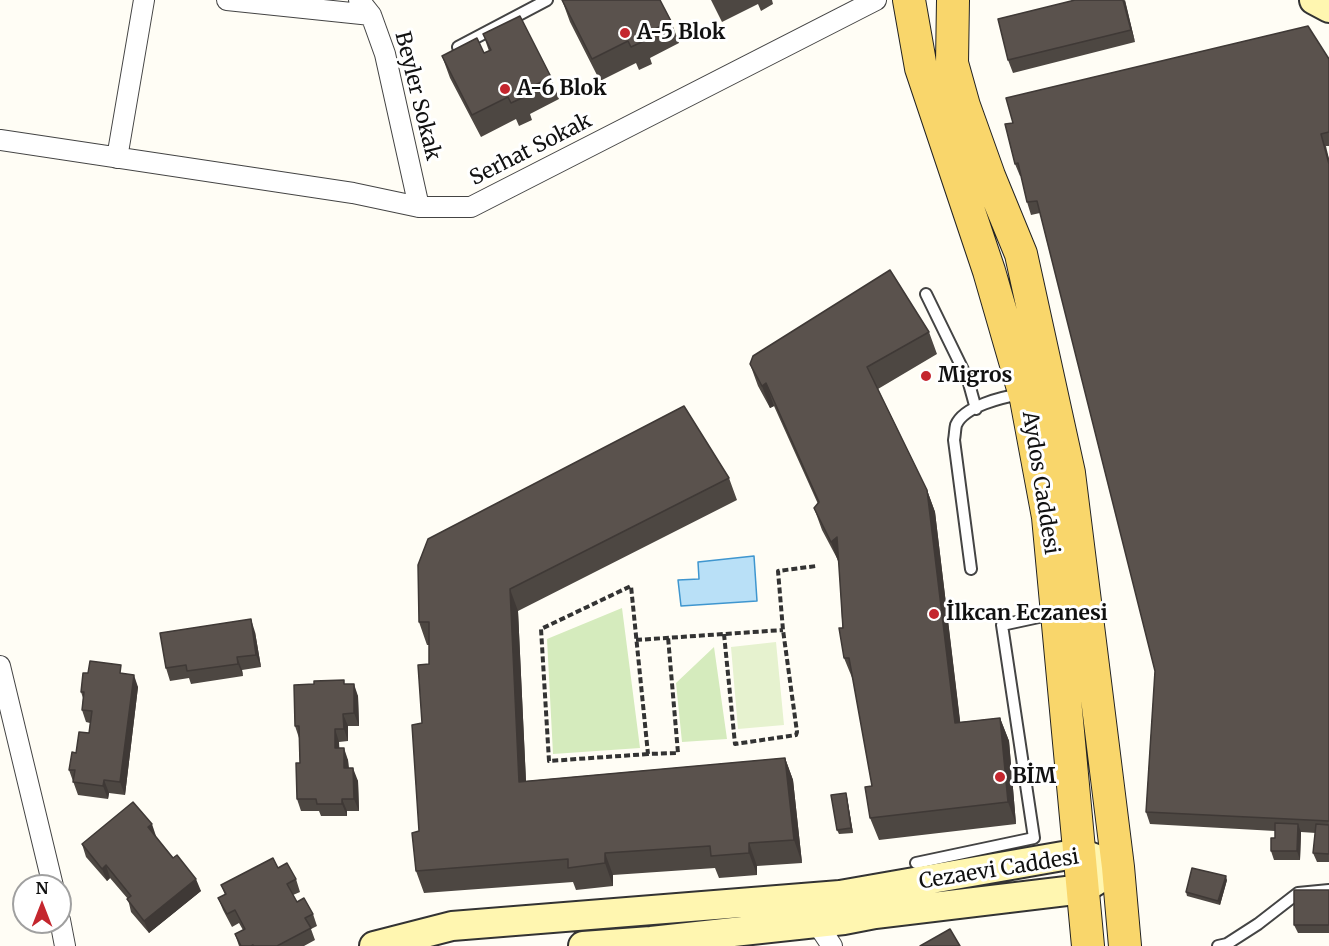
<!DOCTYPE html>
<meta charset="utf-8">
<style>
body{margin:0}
#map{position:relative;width:1329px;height:946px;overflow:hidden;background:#fffdf5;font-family:Merriweather,serif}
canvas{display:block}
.north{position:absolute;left:12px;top:874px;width:60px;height:60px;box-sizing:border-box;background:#fff;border:2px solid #a0a0a0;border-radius:50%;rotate:0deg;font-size:16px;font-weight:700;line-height:24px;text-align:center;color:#111}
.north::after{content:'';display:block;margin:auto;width:21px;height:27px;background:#c4262e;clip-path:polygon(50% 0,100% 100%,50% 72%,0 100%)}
</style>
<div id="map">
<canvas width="1329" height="946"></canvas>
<div class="north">N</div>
</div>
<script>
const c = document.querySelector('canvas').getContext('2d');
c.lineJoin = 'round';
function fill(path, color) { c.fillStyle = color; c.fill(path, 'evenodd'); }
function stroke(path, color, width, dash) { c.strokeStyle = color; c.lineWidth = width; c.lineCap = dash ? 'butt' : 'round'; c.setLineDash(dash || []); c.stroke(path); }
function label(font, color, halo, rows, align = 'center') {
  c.font = font + ' Merriweather,serif'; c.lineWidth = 6; c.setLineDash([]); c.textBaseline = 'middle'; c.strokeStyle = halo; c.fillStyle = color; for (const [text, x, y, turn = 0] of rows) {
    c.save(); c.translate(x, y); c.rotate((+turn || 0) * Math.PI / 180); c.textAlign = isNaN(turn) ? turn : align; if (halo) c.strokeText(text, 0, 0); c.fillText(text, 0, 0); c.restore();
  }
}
fill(new Path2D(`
 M622,608L640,748L553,754L547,639Z
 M714,647L727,739L682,742L676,683Z`), '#d5ebbd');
fill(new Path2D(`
 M776,642L784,725L738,729L731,647Z`), '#e6f2cf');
const water = new Path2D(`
 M754,556L757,601L681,606L678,580L699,579L698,562Z`);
fill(water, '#b9e0f7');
stroke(water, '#3f96cf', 1.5);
const lane = new Path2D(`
 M458,47L547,0
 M926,294L968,380L976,409
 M971,569L954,440C955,435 955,429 956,425C964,406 1003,397 1021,394
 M916,863L1034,838L1002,625L1039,617L1051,603
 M1218,946L1227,944L1258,924L1298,893L1329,890`);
const street = new Path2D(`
 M227,0L371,15
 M359,0L371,15L385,54L419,207
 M0,140L353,193L419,207H471L876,0
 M117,158L144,0
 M0,666L53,886
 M60,920L65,946
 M816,922L832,946`);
const secondary = new Path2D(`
 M1314,0L1329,8
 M374,946L452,926L840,895L1080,853L1118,867
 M583,946L651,941L844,920L875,914L1083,889L1102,877`);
const primary = new Path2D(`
 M909,0L921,68L989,271L1026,399L1048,517L1088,946
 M953,0L952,63L964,106L989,176L1021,254L1069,473L1118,867L1125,946`);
stroke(lane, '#444', 14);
stroke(street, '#444', 22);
stroke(secondary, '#333', 32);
stroke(primary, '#222', 34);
stroke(new Path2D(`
 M724,634L735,744L796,735L797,732L783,630L778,571L816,566
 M636,640L783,630
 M648,754L549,761L541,629L631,586L648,754L678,753L668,637`), '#333', 4, [6, 3]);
stroke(lane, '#fff', 10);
stroke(street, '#fff', 20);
stroke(secondary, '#fff6b0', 28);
stroke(primary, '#f9d66b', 32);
fill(new Path2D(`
 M562,0L671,21L679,43L650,58L652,64L639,70L636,63L600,81L570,22Z
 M711,0H772L773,4L761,11L758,4L722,22Z
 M1125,0L1135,42L1013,73L1008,60Z
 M483,34L551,77L559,99L530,114L532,120L519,126L516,119L481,137L450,78L442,56L484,53L489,51Z
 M1329,59V146H1326L1329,159V862H1317L1313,853L1316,833L1301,832L1300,860H1274L1271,851L1275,838V831L1150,824L1146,812L1155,671L1040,213L1031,215L1027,202L1021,176H1020L1015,164Z
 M929,332L937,354L878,389L927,490L935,512L960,722L1000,718L1009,741L1016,824L879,840L870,818L872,786L853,680L844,658L839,562L822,530L814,508L818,504L774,406L770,408L758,386L750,364Z
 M729,478L737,500L518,611L526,781L785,758L793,780L802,863L757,866V875L719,878L715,868L613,875V886L576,890L573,882L424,893L416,871L419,831L422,723L429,664V645H427L419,622Z
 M255,632L261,667L242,670L243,676L191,684L189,678L170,681L166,668Z
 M88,673H123L138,687L125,795L109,793L108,799L78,795L69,770L76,753L89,733L90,723L86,722L82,710L83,698L81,692Z
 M345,684L358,696L359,726H348V741L339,742V748L348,760L349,768L358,781L359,811H347V816H321L319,811H301L297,799L300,763L299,738L295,726Z
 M846,793L847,797L853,833L839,834L837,830Z
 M156,836V837L201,891L149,933L131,912L128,899L110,878L107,881L86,857L82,844Z
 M278,868L296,879L300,892L293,895L297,902L313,914L317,926L311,929L315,940L304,946H239L235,934L243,930L239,923L232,927L223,910L218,898L225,895L221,885Z
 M1227,880L1220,905L1187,896L1186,892Z
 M1329,890V933H1298L1294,925Z`), '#4d4742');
fill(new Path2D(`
 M1123,0L1125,1L1135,42L1131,30Z
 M1321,134L1329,159V164Z
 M766,383L774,406L770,408L762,386Z
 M927,490L935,512L963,745L955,723Z
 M837,537L839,564L831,542Z
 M510,589L518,611L527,804L519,782Z
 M251,619L255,632L261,667L256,655Z
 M237,657L242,670L243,676L238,664Z
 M134,675L138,687L125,795L120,782Z
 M354,684L358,696L359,726L354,713Z
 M343,714L348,726V741L344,729Z
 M1000,718L1009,741L1016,824L1008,802Z
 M335,729L339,742L340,760L335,748Z
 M344,748L348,760L349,781L344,768Z
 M785,758L793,780L802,863L794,840Z
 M353,768L358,781L359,811L354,799Z
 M104,780L109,793L108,799L103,786Z
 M846,793L847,797L853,833L851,828Z
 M342,799L347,811V816L342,804Z
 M152,824L156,836L152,840L148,827Z
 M1298,824L1301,832L1300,860L1297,851Z
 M749,843L757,866V875L749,853Z
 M605,853L613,875V886L605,863Z
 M106,865L110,878L107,881L102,869Z
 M1226,876L1227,880L1220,905L1218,901Z
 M196,879L201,891L149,933L144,921Z`), '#3f3936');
const building = new Path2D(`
 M562,0H660L671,21L641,36L644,41L631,47L628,41L592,59Z
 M1075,0H1123L1131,30L1008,60L998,19Z
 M520,16L551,77L521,92L524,97L511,103L508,97L472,115L442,56L477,38L484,53L491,50L483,34Z
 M1308,26L1329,59V132L1321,134L1329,164V821L1146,812L1155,671L1037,201L1027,202L1018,163L1015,164L1005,124L1013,123L1006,98Z
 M890,270L929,332L867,367L927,490L955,723L1000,718L1008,802L870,818L865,787L872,786L849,658H844L839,628H843L837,537L831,542L814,508L819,502L766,383L762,386L750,364L753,356Z
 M684,406L729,478L510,589L519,782L785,758L794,840L749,843V853L711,856L710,846L605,853V863L568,868V859L416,871L412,833L419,831L412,725L422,723L418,665L429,664V622H419L418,565L428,539Z
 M251,619L256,655L237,657L238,664L187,671L186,665L166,668L160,633Z
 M90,661L121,665L120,673L134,675L120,782L104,780L103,786L73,782L75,770H69L72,752L76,753L79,732L89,733L92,711L82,710L84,692H81L83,673H88Z
 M344,680V684H354V713L343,714L344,729H335V748H344V768H353L354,799H342V804H317L316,799H297L296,763H300L299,726H295L294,685L314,684V681Z
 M846,793L851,828L837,830L831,795Z
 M133,802L152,824L148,827L173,858L177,855L196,879L144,921L127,899L131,896L106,865L102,869L82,844Z
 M1275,823L1298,824L1297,851H1271V838H1275Z
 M1316,824L1329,825V854L1313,853Z
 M273,858L278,868L287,863L296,879L287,884L297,902L304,898L313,914L305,918L311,928L277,946H254L253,945L251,946H241L235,934L245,929L235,910L227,914L218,898L226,894L221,885Z
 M1192,868L1226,876L1218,901L1186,892Z
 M1294,890H1329V925H1294Z
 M950,929L960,946H920Z`);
fill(building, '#5a524d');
stroke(building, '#3f3936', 1.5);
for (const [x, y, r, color] of [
 [625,33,6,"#c4262e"],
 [505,89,6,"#c4262e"],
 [926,376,6,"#c4262e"],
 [934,614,6,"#c4262e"],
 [1000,777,6,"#c4262e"]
]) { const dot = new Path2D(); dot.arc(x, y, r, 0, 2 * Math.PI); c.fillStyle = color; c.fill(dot); stroke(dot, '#fff', 2); }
label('bold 21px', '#111', '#fff', [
 ["A-5 Blok",637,33],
 ["A-6 Blok",517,89],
 ["Migros",938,376],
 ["İlkcan Eczanesi",946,614],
 ["BİM",1012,777]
], 'left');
label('21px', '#111', '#fff', [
 ["Beyler Sokak",417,96,76],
 ["Serhat Sokak",531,150,-27],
 ["Aydos Caddesi",1040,483,81],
 ["Cezaevi Caddesi",999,870,-9]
]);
</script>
